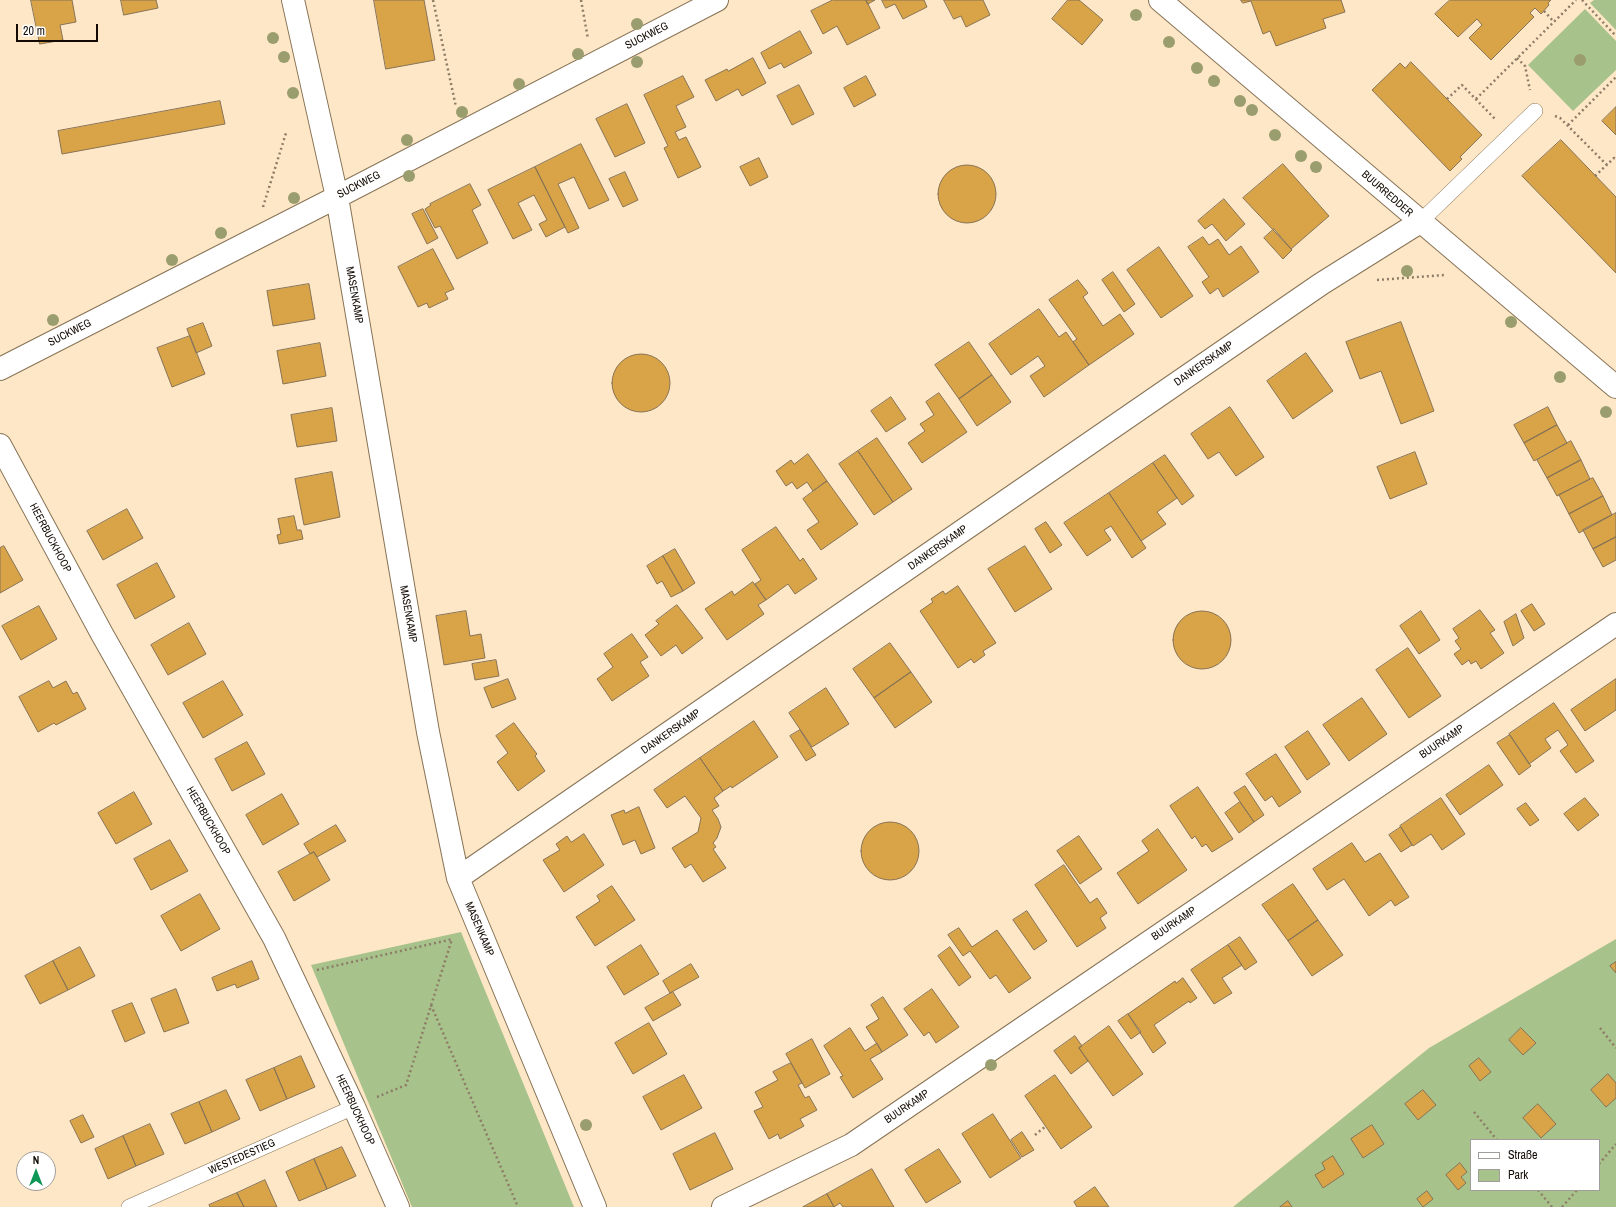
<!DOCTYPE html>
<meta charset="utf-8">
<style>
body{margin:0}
#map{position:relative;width:1616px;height:1207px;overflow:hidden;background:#fee7c6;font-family:"Archivo Narrow",sans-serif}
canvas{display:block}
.legend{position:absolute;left:1470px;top:1139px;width:130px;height:52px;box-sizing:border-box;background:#fff;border:1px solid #a19d9a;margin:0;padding:5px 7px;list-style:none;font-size:12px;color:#130b03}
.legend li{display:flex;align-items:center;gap:8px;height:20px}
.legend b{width:20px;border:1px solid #a19d9a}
.north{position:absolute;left:16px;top:1151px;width:40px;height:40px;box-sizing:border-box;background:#fff;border:1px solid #a19d9a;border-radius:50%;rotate:0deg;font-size:11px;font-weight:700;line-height:16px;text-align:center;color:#130b03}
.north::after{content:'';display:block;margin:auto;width:14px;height:18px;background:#0f9757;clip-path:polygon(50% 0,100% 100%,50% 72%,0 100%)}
.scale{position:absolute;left:16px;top:24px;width:82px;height:18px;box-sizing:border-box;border:2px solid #130b03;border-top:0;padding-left:5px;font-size:12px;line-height:14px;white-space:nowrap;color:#130b03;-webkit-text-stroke:3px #fff;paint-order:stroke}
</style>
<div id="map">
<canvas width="1616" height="1207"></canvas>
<ul class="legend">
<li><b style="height:5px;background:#fff"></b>Straße</li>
<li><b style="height:11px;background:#a8c28b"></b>Park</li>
</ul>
<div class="north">N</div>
<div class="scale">20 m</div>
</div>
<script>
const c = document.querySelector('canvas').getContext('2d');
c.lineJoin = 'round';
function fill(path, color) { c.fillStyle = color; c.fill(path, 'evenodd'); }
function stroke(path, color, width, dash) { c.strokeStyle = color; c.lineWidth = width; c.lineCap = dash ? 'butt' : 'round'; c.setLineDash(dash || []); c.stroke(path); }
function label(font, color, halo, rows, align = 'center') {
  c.font = font + ' "Archivo Narrow",sans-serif'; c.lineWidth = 4; c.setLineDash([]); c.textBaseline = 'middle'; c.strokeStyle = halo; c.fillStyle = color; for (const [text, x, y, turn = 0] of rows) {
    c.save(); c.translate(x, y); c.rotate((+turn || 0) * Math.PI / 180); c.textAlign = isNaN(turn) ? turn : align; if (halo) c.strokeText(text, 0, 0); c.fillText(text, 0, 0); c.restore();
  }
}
fill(new Path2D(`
 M1594,0H1616V30L1590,3Z
 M1585,9L1616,41V70L1573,111L1528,65Z
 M461,932L574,1207H412L311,965Z
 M1616,939V1207H1233L1429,1048ZM1471,1140H1599V1190H1471Z`), '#a8c28b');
const building = new Path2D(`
 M31,0H72L76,22L60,25L63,40L40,44Z
 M121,0H156L158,8L124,15Z
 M374,0H424L435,60L386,69Z
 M833,0H866L880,28L847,45L837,26L823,34L811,11Z
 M866,0H875L868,4Z
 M882,0H924L927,7L903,19L895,4L886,8Z
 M944,0H983L990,15L966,27L961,16L954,19Z
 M1068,0H1079L1103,20L1082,45L1052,19Z
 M1241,0H1341L1345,12L1323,19L1326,28L1276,46L1270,31L1263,34L1251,1L1243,3Z
 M1450,0H1551L1548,3L1549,5L1541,14L1535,8L1530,13L1534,17L1491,60L1469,38L1482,25L1477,19L1458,37L1435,14Z
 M800,31L812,53L784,68L781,63L769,69L761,53Z
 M753,58L766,83L742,96L738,89L716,101L705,80L727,69L728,71Z
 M1411,62L1482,135L1460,157L1462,159L1450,171L1372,90L1400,63L1405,68Z
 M683,76L694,97L676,106L686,127L675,132L679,140L686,137L701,167L678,178L664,148L668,146L644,95Z
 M866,76L876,95L854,107L844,88Z
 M799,85L814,114L792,125L777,96Z
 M220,101L225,124L62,154L58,131Z
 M627,104L645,143L615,157L596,119Z
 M1616,107V135L1602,121Z
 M1561,140L1616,197V273L1522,176Z
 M581,144L609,200L589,209L574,177L558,184L579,228L568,233L535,167Z
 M759,158L768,177L750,186L740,167Z
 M1283,164L1329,216L1291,249L1243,198Z
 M938 194a29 29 0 1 1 58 0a29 29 0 1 1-58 0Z
 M535,167L565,227L546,237L539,224L547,220L534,195L518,203L532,230L513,239L488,190Z
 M625,172L638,200L623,207L609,179Z
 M470,184L481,205L472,210L488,243L457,259L440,226L435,228L425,209L431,205L430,204Z
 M1224,199L1245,224L1226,241L1212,224L1205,229L1198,221Z
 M423,209L438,238L427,244L412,214Z
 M1274,229L1292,250L1283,259L1264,238Z
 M1203,237L1209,245L1218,239L1229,255L1241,246L1259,272L1223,297L1218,288L1210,294L1202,282L1209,277L1188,247Z
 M1159,247L1193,296L1161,318L1127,270Z
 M433,249L454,289L445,293L448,299L429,308L427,303L418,307L398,267Z
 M1113,272L1135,304L1124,312L1102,280Z
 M1078,280L1088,293L1083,297L1103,326L1120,314L1134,334L1089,365L1073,342L1077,339L1049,300Z
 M309,284L315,319L273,326L267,291Z
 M1039,309L1059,337L1066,332L1089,365L1044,397L1030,376L1045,366L1038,356L1011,375L989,344Z
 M1401,322L1434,411L1401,424L1381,371L1360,379L1346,342Z
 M203,323L212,346L196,353L187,329Z
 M190,336L205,374L172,387L157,348Z
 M969,342L992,375L959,399L935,365Z
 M320,343L326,376L283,384L277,351Z
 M1306,353L1333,391L1293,419L1267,381Z
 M612 383a29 29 0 1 1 58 0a29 29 0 1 1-58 0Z
 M992,375L1011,402L977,426L959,399Z
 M939,393L967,432L922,463L908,443L925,431L920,424L934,415L926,402Z
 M891,397L906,419L886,432L871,411Z
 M1230,407L1264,457L1236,476L1219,452L1208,459L1191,434Z
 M1548,407L1557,425L1524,443L1514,425Z
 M332,408L337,441L297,447L291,415Z
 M1557,425L1567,443L1534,461L1524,443Z
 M877,438L912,489L893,502L858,451Z
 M1571,441L1581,460L1547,478L1537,460Z
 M858,451L893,502L874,515L839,464Z
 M1415,452L1427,484L1390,499L1377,467Z
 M808,454L827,481L813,491L807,482L797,489L792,482L786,486L776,471L791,460L794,464Z
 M1165,455L1194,496L1182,505L1153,463Z
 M1581,460L1590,479L1557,496L1547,478Z
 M1153,463L1177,498L1157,512L1166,524L1141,541L1109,493Z
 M332,472L340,517L304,525L295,479Z
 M1593,478L1603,496L1569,514L1559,495Z
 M827,481L858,524L821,550L807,530L819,522L803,499Z
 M1109,493L1146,548L1132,558L1111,526L1104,530L1111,540L1087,556L1064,523Z
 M1603,496L1612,515L1579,533L1569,514Z
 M127,509L143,538L103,560L87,531Z
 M1616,513V537L1593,549L1583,530Z
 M294,516L297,530H301L303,539L279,544L277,535L281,534L278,519Z
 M1046,522L1062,545L1050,553L1035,529Z
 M776,527L800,561L803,558L817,579L795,594L788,584L766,600L755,584L761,580L742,550Z
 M1616,537V560L1603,567L1593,549Z
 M4,546L23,580L0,593V548Z
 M1025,546L1052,589L1015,612L988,569Z
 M675,549L695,583L683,591L663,556Z
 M663,556L683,591L671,597L662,581L657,584L647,566Z
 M157,563L175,597L135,619L117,585Z
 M753,582L766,600L758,605L764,614L727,640L705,609L732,591L734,595Z
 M958,586L996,643L983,651L985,655L974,663L971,659L958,668L920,611L933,602L931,599L943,591L945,594Z
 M1532,604L1545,624L1534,631L1521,611Z
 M677,605L703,638L682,654L676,645L661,656L645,635L659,624L656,621Z
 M39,606L57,639L21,660L2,626Z
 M1480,610L1495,630L1490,633L1504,653L1481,669L1476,661L1471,664L1469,660L1462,665L1454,654L1461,649L1455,641L1459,638L1453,629Z
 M1173 640a29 29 0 1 1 58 0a29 29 0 1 1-58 0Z
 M466,611L470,636L481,634L485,658L444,665L436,616Z
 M1421,611L1440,640L1419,654L1400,626Z
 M1516,614L1524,638L1513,646L1504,622Z
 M189,623L206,654L168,675L151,645Z
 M632,634L648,657L640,662L649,676L612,701L597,679L613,667L604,654Z
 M890,643L911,672L874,698L853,669Z
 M1408,648L1441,696L1409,718L1376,670Z
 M496,660L499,676L475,680L472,664Z
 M911,672L932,702L895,728L874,698Z
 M508,679L516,699L492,708L484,688Z
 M1616,679V710L1585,731L1571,710Z
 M49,681L53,688L66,681L73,694L77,692L86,709L56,725L54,723L38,732L19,697Z
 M223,681L243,715L203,738L183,703Z
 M826,688L849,724L812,747L789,713Z
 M1362,698L1387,734L1349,761L1323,725Z
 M1554,703L1594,761L1576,773L1560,751L1568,745L1558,730L1545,739L1551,748L1529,764L1509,734Z
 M754,721L778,757L732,788L731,786L723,791L700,758Z
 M514,723L537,754L535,756L545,771L518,791L497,762L508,753L496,736Z
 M800,730L816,755L806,761L790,736Z
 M1308,731L1330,764L1307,780L1285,747Z
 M1510,735L1531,766L1519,775L1497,743Z
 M247,742L265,774L232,791L215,759Z
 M1276,754L1301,792L1279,807L1272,796L1265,801L1246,774Z
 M700,758L723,791L714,798L719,806L712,810L718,819L721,827L717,838L713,843L716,847L713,849L726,868L703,882L691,864L685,868L672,848L698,832L701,818L685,796L667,808L654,790Z
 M1489,765L1503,785L1460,815L1446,795Z
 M1245,786L1264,815L1254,822L1234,793Z
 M1198,787L1233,839L1212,852L1206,844L1202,847L1195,836L1192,839L1170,806Z
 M134,792L152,824L116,844L98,813Z
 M282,794L299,824L263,845L246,815Z
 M1441,798L1465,834L1442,850L1431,834L1413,846L1400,826Z
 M1585,798L1599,815L1578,831L1564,814Z
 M1240,802L1254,822L1239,833L1225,813Z
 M1526,803L1539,820L1530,826L1517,809Z
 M639,807L655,848L641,854L635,840L623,845L611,815L624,810L625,813Z
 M861 851a29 29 0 1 1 58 0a29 29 0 1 1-58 0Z
 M336,825L346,841L317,857L314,852L310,854L304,844Z
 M1401,827L1412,845L1401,852L1389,835Z
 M1158,829L1187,870L1138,904L1117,873L1149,851L1142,841Z
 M584,834L604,865L564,892L543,860L560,850L556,844L567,836L571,842Z
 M1079,836L1102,869L1080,884L1057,851Z
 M170,840L188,871L151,890L134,859Z
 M1352,843L1365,862L1380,853L1409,897L1395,906L1391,900L1369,916L1344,879L1327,890L1313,869Z
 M314,852L330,880L294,901L278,872Z
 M1064,865L1090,903L1097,898L1107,913L1100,918L1106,928L1077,947L1035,885Z
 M1293,884L1318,920L1288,941L1262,905Z
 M612,886L635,920L595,946L576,917L600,901L597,896Z
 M200,894L220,929L181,951L161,916Z
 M1027,911L1047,941L1034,950L1013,920Z
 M1318,920L1343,955L1312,976L1288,941Z
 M959,928L972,947L997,930L1031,978L1009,993L996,975L990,979L970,951L963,956L948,935Z
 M1240,937L1257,962L1245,970L1228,945Z
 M641,945L659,974L624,995L607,967Z
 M1228,945L1242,965L1222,978L1232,993L1214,1004L1191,970Z
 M80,947L95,976L68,990L53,961Z
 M950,947L971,977L959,986L938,956Z
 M53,961L68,990L40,1004L25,976Z
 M252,961L259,979L237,988L235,984L217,991L212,978Z
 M1616,962V973L1610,966Z
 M691,964L699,977L670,993L663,981Z
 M1183,978L1197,998L1190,1003L1189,1001L1154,1025L1166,1043L1153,1053L1128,1014L1175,981L1176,983Z
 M176,989L189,1023L164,1032L151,999Z
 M932,989L959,1027L936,1043L929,1032L924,1036L904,1009Z
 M673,992L681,1005L653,1021L645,1008Z
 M883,997L908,1035L882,1052L866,1027L879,1019L871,1005Z
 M132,1003L145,1033L125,1042L112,1011Z
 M1128,1014L1141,1032L1131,1039L1118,1021Z
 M649,1023L667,1054L633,1074L615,1043Z
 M1109,1026L1143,1074L1113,1096L1079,1048Z
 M850,1028L865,1051L877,1043L882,1052L870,1059L883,1079L853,1098L840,1077L843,1076L824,1046Z
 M1521,1028L1536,1043L1523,1055L1509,1040Z
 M1075,1036L1082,1046L1079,1048L1088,1061L1071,1074L1054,1051Z
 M812,1039L830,1074L805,1088L786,1054Z
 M301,1056L315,1087L287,1099L274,1068Z
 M1479,1058L1491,1072L1480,1081L1469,1066Z
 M791,1063L802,1083L798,1085L805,1098L809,1096L817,1110L800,1119L804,1126L780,1139L778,1134L769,1139L754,1111L763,1107L755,1092L778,1080L773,1072Z
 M274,1068L287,1099L260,1111L246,1080Z
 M1608,1074L1616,1083V1098L1606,1107L1591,1090Z
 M684,1075L702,1108L661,1130L643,1097Z
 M1055,1075L1092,1127L1061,1149L1025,1096Z
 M226,1090L240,1119L212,1132L199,1102Z
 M1423,1090L1436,1105L1418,1120L1405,1104Z
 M199,1102L212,1132L185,1144L171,1114Z
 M1538,1104L1556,1124L1541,1138L1523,1118Z
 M993,1114L1021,1158L990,1178L962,1134Z
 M83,1115L94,1137L81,1143L70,1121Z
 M150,1124L164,1154L136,1166L123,1136Z
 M1372,1125L1384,1144L1363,1158L1351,1139Z
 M1022,1132L1034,1150L1022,1157L1011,1140Z
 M715,1133L733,1169L690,1190L673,1154Z
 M123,1136L136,1166L108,1179L95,1149Z
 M342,1147L356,1176L327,1189L314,1159Z
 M939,1149L961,1182L926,1203L905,1170Z
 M1333,1156L1344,1174L1323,1188L1315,1175L1325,1169L1322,1163Z
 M314,1159L327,1189L299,1201L286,1172Z
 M1460,1163L1467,1172L1461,1177L1466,1183L1458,1190L1446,1175Z
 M872,1169L894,1207H843L840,1203L834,1207L827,1194Z
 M265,1180L277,1207H244L237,1193Z
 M1095,1187L1109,1207H1077L1074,1202Z
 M1427,1191L1433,1199L1423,1207L1417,1199Z
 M237,1193L244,1207H210L209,1205Z
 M827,1194L834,1207H803Z
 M1288,1201L1292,1207H1280Z`);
fill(building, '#d9a347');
stroke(building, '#877355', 1);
const service = new Path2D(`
 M1420,222L1535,111
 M129,1207L354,1107`);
const minor = new Path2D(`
 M293,0L337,197L428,732L458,878L595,1207
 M1160,0L1616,387
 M0,369L337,197L717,0
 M0,445L102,634L274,938L354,1107L398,1207
 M458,878L1321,284L1420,222
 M723,1207L851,1145L1616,624`);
stroke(service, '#877356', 16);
stroke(minor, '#877356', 24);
stroke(new Path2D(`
 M433,0L456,107
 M581,0L588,39
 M1582,0L1616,36
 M1544,11L1554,22
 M1517,58L1525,66L1530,90
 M1447,99L1462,85L1496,120
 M1476,99L1576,0
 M1555,116L1560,118L1607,165
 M1568,125L1616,77
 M1595,176L1614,158L1616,160
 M263,207L286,133
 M1377,280L1444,275
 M317,970L453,939
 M431,1005L518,1207
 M1600,1028L1616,1048
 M377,1097L406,1085L452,939
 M1474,1112L1497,1140
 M1035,1135L1046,1126
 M1599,1164L1616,1144
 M1538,1190L1552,1207
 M1562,1207L1577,1190`), '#8d7d68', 2.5, [2, 3]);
stroke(service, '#fff', 15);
stroke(minor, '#fff', 22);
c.fillStyle = '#9a9d6d';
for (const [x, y] of [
 [1136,15],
 [637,24],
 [273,38],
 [1169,42],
 [578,54],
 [284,57],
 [1580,60],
 [637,62],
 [1197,68],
 [1214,81],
 [519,84],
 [293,93],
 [1240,101],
 [1252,110],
 [462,112],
 [1275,135],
 [407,140],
 [1301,156],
 [1316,167],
 [409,176],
 [294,198],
 [221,233],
 [172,260],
 [1407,271],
 [53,320],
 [1511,322],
 [1560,377],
 [1606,412],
 [991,1065],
 [586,1125]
]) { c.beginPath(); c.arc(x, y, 6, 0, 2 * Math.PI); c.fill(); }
label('11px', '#130b03', '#fff', [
 ["SUCKWEG",647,36,-27],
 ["SUCKWEG",359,185,-27],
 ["BUURREDDER",1387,194,41],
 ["MASENKAMP",354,295,80],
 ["SUCKWEG",70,333,-27],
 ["DANKERSKAMP",1204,364,-35],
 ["HEERBUCKHOOP",50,538,62],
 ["DANKERSKAMP",938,548,-35],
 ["MASENKAMP",408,614,80],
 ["DANKERSKAMP",671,732,-35],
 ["BUURKAMP",1442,742,-34],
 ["HEERBUCKHOOP",208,821,60],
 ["BUURKAMP",1174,924,-34],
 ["MASENKAMP",479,929,67],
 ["BUURKAMP",907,1107,-34],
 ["HEERBUCKHOOP",355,1110,65],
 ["WESTEDESTIEG",242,1157,-24]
]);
</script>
